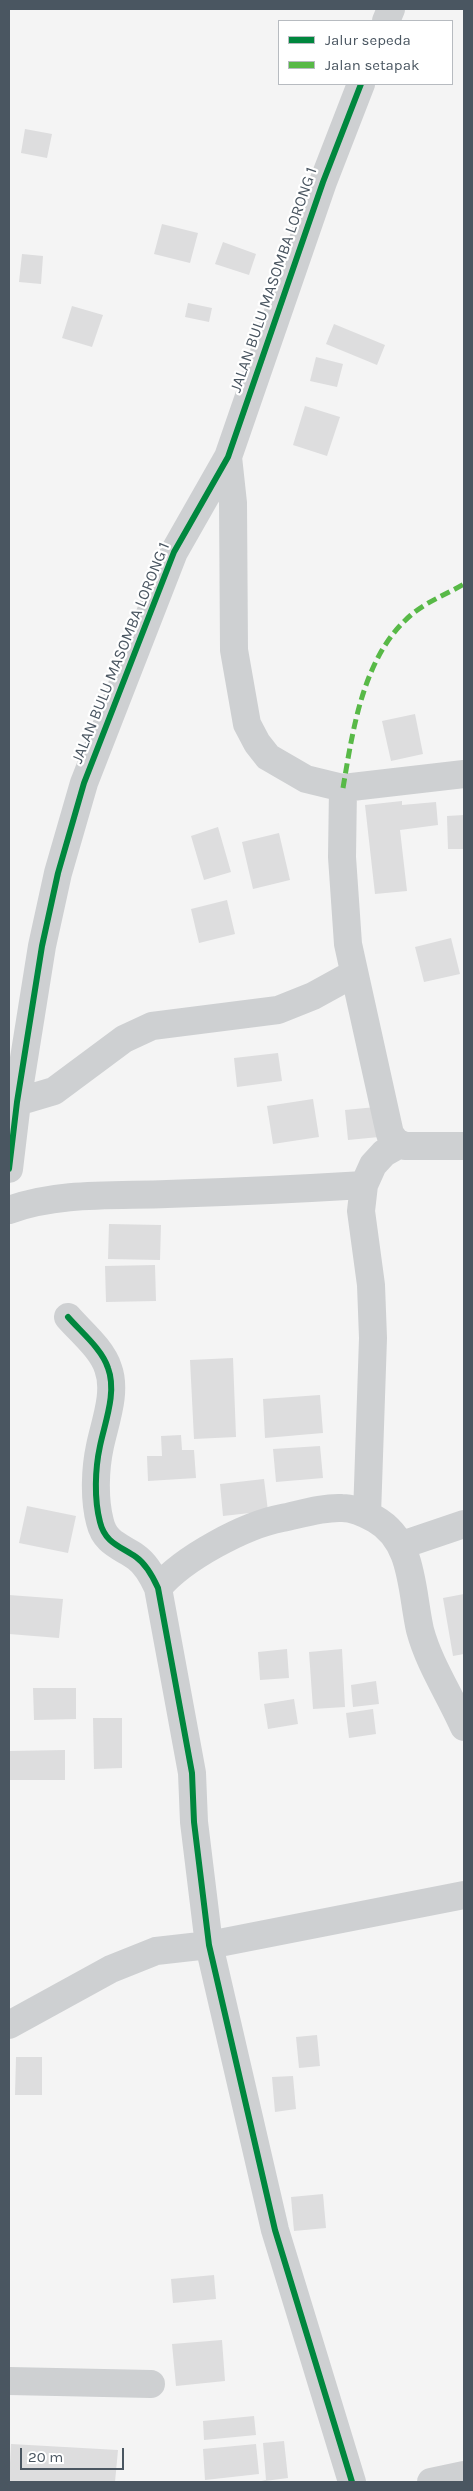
<!DOCTYPE html>
<style>
body{margin:0}
#map{position:relative;width:473px;height:2491px;overflow:hidden;background:#f4f4f4;font-family:Karla,sans-serif}
canvas{display:block}
.frame{position:absolute;inset:0;border:10px solid #4a5661;pointer-events:none}
.legend{position:absolute;left:278px;top:20px;width:175px;height:65px;box-sizing:border-box;background:#fff;border:1px solid #b7bbc0;margin:0;padding:6px 9px;list-style:none;font-size:15px;color:#4a5661}
.legend li{display:flex;align-items:center;gap:10px;height:25px}
.legend b{width:25px;border:1px solid #b7bbc0}
.scale{position:absolute;left:20px;top:2448px;width:104px;height:22px;box-sizing:border-box;border:2px solid #4a5661;border-top:0;padding-left:6px;font-size:15px;line-height:18px;white-space:nowrap;color:#4a5661;-webkit-text-stroke:4px #fff;paint-order:stroke}
</style>
<div id="map">
<canvas width="473" height="2491"></canvas>
<div class="frame"></div>
<ul class="legend">
<li><b style="height:6px;background:#00873e"></b>Jalur sepeda</li>
<li><b style="height:6px;background:#58b947"></b>Jalan setapak</li>
</ul>
<div class="scale">20 m</div>
</div>
<script>
const c = document.querySelector('canvas').getContext('2d');
c.lineJoin = 'round';
function fill(path, color) { c.fillStyle = color; c.fill(path, 'evenodd'); }
function stroke(path, color, width, dash) { c.strokeStyle = color; c.lineWidth = width; c.lineCap = dash ? 'butt' : 'round'; c.setLineDash(dash || []); c.stroke(path); }
function label(font, color, halo, rows, align = 'center') {
  c.font = font + ' Karla,sans-serif'; c.lineWidth = 4.5; c.setLineDash([]); c.textBaseline = 'middle'; c.strokeStyle = halo; c.fillStyle = color; for (const [text, x, y, turn = 0] of rows) {
    c.save(); c.translate(x, y); c.rotate((+turn || 0) * Math.PI / 180); c.textAlign = isNaN(turn) ? turn : align; if (halo) c.strokeText(text, 0, 0); c.fillText(text, 0, 0); c.restore();
  }
}
fill(new Path2D(`
 M25,129L52,134L47,158L21,153Z
 M162,224L198,233L190,263L154,254Z
 M223,242L256,254L249,275L215,264Z
 M22,254L43,256L41,284L19,282Z
 M188,303L212,308L209,322L185,317Z
 M72,306L103,315L92,347L62,338Z
 M334,324L385,345L377,365L326,344Z
 M316,357L343,364L337,387L310,381Z
 M305,406L340,417L327,456L293,445Z
 M415,714L423,754L391,761L382,721Z
 M402,801V805L436,802L438,825L400,830L407,891L375,894L365,805Z
 M464,815V849H448L447,816Z
 M218,827L231,872L204,880L191,836Z
 M279,833L290,880L253,889L242,842Z
 M227,900L235,934L199,943L191,909Z
 M451,938L460,974L424,982L415,947Z
 M278,1053L282,1081L237,1087L234,1058Z
 M313,1099L319,1137L273,1144L267,1106Z
 M376,1107L379,1137L348,1140L345,1110Z
 M109,1224L161,1225L160,1260L108,1259Z
 M155,1265L156,1301L106,1302L105,1266Z
 M233,1358L236,1437L194,1439L190,1360Z
 M320,1395L323,1433L265,1438L263,1399Z
 M181,1435L182,1450H194L196,1478L148,1481L147,1456H162L161,1436Z
 M320,1446L323,1478L276,1482L273,1449Z
 M264,1479L268,1511L223,1516L220,1484Z
 M27,1506L76,1516L68,1553L19,1543Z
 M464,1594V1654L453,1656L443,1598Z
 M9,1595L63,1599L59,1638L9,1634Z
 M287,1649L289,1678L260,1680L258,1652Z
 M342,1649L345,1707L313,1709L309,1652Z
 M376,1681L379,1704L353,1707L351,1685Z
 M33,1688H76V1719L34,1720Z
 M294,1699L298,1724L268,1729L264,1704Z
 M373,1709L376,1734L349,1738L346,1713Z
 M93,1718H122V1768L94,1769Z
 M65,1750V1780H9V1751Z
 M317,2035L320,2066L299,2068L296,2037Z
 M16,2057H42V2095H15Z
 M293,2076L296,2109L275,2112L272,2077Z
 M323,2194L326,2228L294,2231L291,2197Z
 M214,2275L216,2299L173,2303L171,2279Z
 M222,2340L225,2381L176,2386L172,2344Z
 M254,2416L256,2435L204,2440L203,2421Z
 M284,2441L288,2478L257,2482L266,2480L263,2443Z
 M11,2444L118,2450L115,2482H9Z
 M256,2444L259,2474L205,2480L203,2449Z`), '#ddddde');
stroke(new Path2D(`
 M386,21L391,9
 M228,457L233,503L234,650L247,724L257,743L268,757L306,779L343,788L464,774
 M343,788L342,857L348,944L390,1134L396,1142L405,1146H464
 M17,1102L54,1091L124,1039L152,1026L278,1010L313,996L353,974
 M9,1169L17,1102L42,946L58,873L84,783L174,552L228,457L323,182L361,84
 M9,1210C58,1192 115,1196 167,1194C233,1192 298,1189 364,1185
 M68,1317C81,1332 102,1349 108,1368C117,1392 105,1422 100,1446C95,1469 94,1499 100,1522C105,1543 120,1546 136,1557C146,1564 153,1577 158,1588L192,1773L194,1822L209,1945L275,2230L352,2482
 M367,1515L373,1338L371,1285L361,1211L364,1185L373,1165L384,1153L400,1144
 M402,1545L464,1524
 M158,1588C183,1558 245,1525 282,1518C301,1514 323,1507 342,1508C353,1508 366,1514 375,1519C414,1541 411,1590 420,1630C429,1664 450,1695 464,1727
 M9,2025L111,1969L156,1951L209,1945L464,1895
 M9,2381L151,2384
 M431,2482L464,2475`), '#ced0d2', 28);
stroke(new Path2D(`
 M343,788C353,729 363,656 411,615C426,602 447,594 464,584`), '#58b947', 5, [10, 5]);
stroke(new Path2D(`
 M9,1169L17,1102L42,946L58,873L84,783L174,552L228,457L323,182L361,84
 M68,1317C81,1332 102,1349 108,1368C117,1392 105,1422 100,1446C95,1469 94,1499 100,1522C105,1543 120,1546 136,1557C146,1564 153,1577 158,1588L192,1773L194,1822L209,1945L275,2230L352,2482`), '#00873e', 6);
label('16px', '#4a5661', '#fff', [
 ["JALAN BULU MASOMBA LORONG 1",274,280,-71],
 ["JALAN BULU MASOMBA LORONG 1",121,653,-68]
]);
</script>
